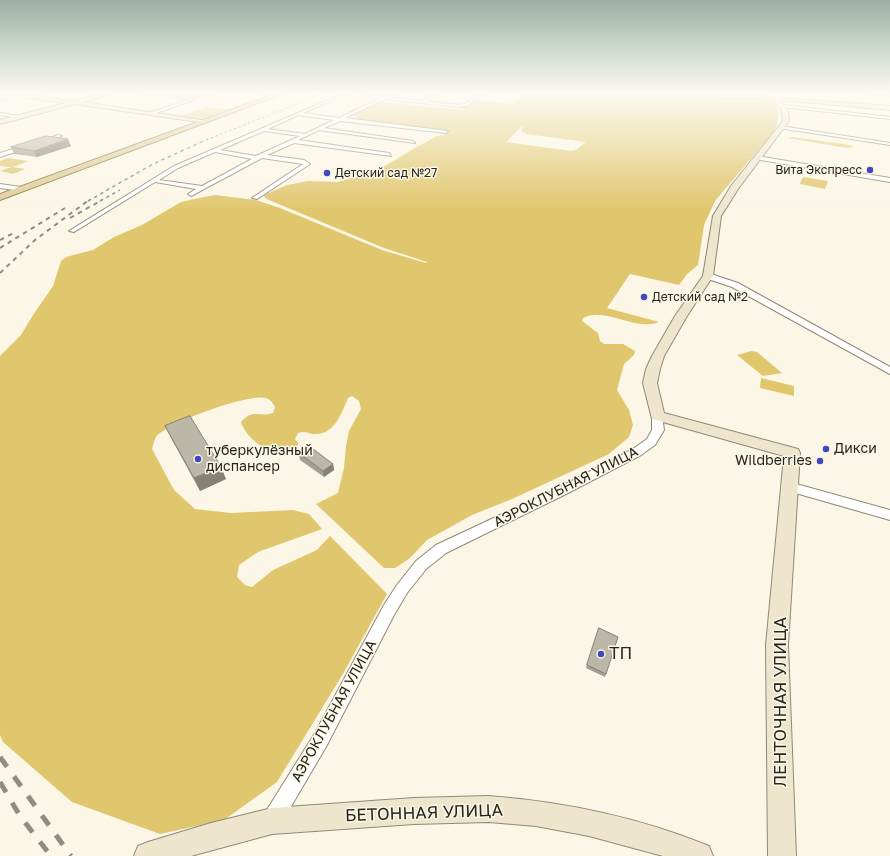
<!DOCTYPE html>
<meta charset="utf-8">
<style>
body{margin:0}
canvas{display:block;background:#fbf6e5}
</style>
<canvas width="890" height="856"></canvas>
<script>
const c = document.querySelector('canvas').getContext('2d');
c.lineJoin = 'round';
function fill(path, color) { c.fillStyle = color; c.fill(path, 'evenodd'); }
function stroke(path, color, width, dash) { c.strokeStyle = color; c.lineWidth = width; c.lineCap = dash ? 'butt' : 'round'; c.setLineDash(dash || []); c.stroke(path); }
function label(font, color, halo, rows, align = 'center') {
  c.font = font + ' "Golos Text",sans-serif'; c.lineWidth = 3; c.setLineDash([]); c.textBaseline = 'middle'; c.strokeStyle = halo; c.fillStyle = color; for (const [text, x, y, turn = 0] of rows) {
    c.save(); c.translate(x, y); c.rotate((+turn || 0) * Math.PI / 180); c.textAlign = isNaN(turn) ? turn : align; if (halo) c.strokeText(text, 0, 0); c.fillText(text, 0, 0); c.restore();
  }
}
fill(new Path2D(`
 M141,92H224L200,99Z
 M527,92H748L739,95L661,92Z
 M527,94H654L765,98L772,100C782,108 779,120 775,130L715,201L704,225L698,265L687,274L679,285L630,274L607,308L659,322C635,332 606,306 583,318L582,321L598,333L600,341L604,344H623L635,351L634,355L624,364L617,390L629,410L633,425L629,437L609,454L512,499L472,515L427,540L410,558L395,568H384L316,504L338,493L344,468L346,446L349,431L361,409L359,401L352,396L348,398C342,412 335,434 316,434C309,435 307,430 298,433L295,439L299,444C281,463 248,444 241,422C254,408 258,418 273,413L275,407C273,403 271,400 266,398C249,393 166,423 156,437C154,440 153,446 152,449L174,490L195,509L231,513L293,510L309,514L322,529L258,552L239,565L237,577L245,585L252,587L273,570L317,550L330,536L387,594L344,672L277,782L224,820L160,834L72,802L3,742L0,735V356L21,335L33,315L53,286L61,261L66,257L93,250L114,237L142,225L181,202L199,198L215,195L256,200L280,208L382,250L426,263L427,262L384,248L269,200L265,198L264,195L287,185L308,181L338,182L378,170L415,148L437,136L445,135L443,134L446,131L444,130L360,121L354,114L381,102L466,110L461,108L475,100L513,104L523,95ZM522,126V132L527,134L586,142L576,150L571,151L506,142Z
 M207,107L230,109L204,119L181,116Z
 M793,137L850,145L854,147L846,148L788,138Z
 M8,158L29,161L13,167L25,169L13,174L0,171L11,167L0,166V161Z
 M803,177L828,181L825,189L800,184Z
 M751,351L757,352L782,373L763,376L737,355Z
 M761,378L794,386V396L760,388Z`), '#e0c66d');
const street = new Path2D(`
 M129,92H138L195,99L193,100Z
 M347,92L384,97L399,92L389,97L421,101L439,92H443L426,101L459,105L464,104L485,92H489L466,106L459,107L385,99L345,118L448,131L446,133L340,121L324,128L413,141L415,143L319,130L298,140L389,153L391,156L294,143L267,155L304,160L310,164L257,199L252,198L303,164L262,158L191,196L188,194L196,189L155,182L74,232L69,231L174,166ZM345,95L379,99L339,118L303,113ZM298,115L334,120L305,134L268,129ZM264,131L300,136L256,156L220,150ZM215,152L252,159L202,186L159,180L178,168Z
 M749,92H753L742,98L739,97Z
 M862,92L890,94V96L864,93Z
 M23,94V96L0,101V99Z
 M188,100L191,101L153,114L149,113Z
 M782,105L890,117V119L783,107Z
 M0,113L19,116L21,117L19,118L0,115Z
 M781,126L890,143V145L779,128Z
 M58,135L62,136L45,143L41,142Z
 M26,145L28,148L0,157V153Z
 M757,156L890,178V182L755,159Z
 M0,184L21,187L24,189L21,191L0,188Z
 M705,274H711L738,283L890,367V374L732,287L705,278Z
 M657,412L662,416L664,430L655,445L641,455L568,493L446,553L426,569L407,593L394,615L327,745L279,827L272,830L265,827L262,820L265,813L315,733L384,605L397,585L416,561L436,545L560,487L633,449L647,439L652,430V416Z
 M789,482L890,510V520L785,490L783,487L785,484Z`);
const secondary = new Path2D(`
 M0,92L75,101L110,92H117L83,102L208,121L205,123L75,104L0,124V120L66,103L0,94Z
 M507,92L714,93L890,106V110L780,100L788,111L789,121L738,189L721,216L713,276L687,316L664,356L660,369L657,383L664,413L798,449L800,453L788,645L796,856H768L766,645L784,456L652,419L643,383L646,369L652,356L675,316L703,276L713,216L731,186L783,121L782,111L773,99L656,95L546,96Z
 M489,796C565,802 638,817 709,846L713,856H663L589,836L536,826L489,822L414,824L272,834L191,856H134L138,846L148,842L211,823L272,808L414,798Z`);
const primary = new Path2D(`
 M280,92H287L0,200V194Z`);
stroke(street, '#8e8979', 2);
stroke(secondary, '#8e8979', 2);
stroke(primary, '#8e7d41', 2);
fill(street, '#fff');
fill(secondary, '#eee6cc');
fill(primary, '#ddcd98');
stroke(new Path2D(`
 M206,140L327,92`), '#8f8c80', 1, [2.5, 2.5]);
stroke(new Path2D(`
 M88,201L153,164L208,139
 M100,201L120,190`), '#8f8c80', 1.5, [3.5, 3.5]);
stroke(new Path2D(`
 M70,218L102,200
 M0,240L14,233
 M0,248L65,208
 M0,273L35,240L89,200`), '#8f8c80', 2, [4.5, 4.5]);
stroke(new Path2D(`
 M0,757L71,856
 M0,782L20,816L51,856`), '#8f8c80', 5, [12, 12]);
fill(new Path2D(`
 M9,92H75L69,93L57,92L39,95Z
 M237,92H277L267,95Z
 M71,146L37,157L14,154L11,147Z
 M165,426L226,479L200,491L171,438Z
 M299,453L333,464L334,470L324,477L300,460Z
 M599,628L606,674L605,677L586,668Z`), '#a29e90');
fill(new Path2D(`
 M38,92H57L39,95Z
 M68,92H75L69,93Z
 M267,92H277L267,95Z
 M68,139L71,146L37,157L34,151Z
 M333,464L334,470L324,477L323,471Z
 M221,467L226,479L200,491L194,478Z`), '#848175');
const building = new Path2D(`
 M46,136L68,139L34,151L11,147Z
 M190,416L221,467L194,478L165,426Z
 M309,446L333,464L323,471L299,453Z
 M599,628L618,637L606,674L587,665Z`);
fill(building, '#bcb8a7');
stroke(building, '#848175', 1);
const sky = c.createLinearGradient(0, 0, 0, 211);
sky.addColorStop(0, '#9bb0a6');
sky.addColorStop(0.44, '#fdfbf3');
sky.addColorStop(1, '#fdfbf300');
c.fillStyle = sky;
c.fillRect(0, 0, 890, 211);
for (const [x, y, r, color] of [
 [870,170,4,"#3f49bd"],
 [327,173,4,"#3f49bd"],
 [644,297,4,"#3f49bd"],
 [826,449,4,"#3f49bd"],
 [198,459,4,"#3f49bd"],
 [820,461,4,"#3f49bd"],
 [601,654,4,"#3f49bd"]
]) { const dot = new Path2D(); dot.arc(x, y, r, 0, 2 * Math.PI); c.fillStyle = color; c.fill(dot); stroke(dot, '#fbf6e5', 1.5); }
label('12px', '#26251e', '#fbf6e5', [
 ["Вита Экспресс",862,170,"right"],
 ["Детский сад №27",335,173],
 ["Детский сад №2",652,297]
], 'left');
label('14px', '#26251e', '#fbf6e5', [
 ["Дикси",834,449],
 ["туберкулёзный",206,451],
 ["диспансер",206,467],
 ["Wildberries",812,461,"right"]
], 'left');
label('14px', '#26251e', '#fbf6e5', [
 ["АЭРОКЛУБНАЯ УЛИЦА",566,487,-27],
 ["АЭРОКЛУБНАЯ УЛИЦА",334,711,-61]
]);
label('17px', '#26251e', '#fbf6e5', [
 ["ТП",609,654]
], 'left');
label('17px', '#26251e', '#fbf6e5', [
 ["ЛЕНТОЧНАЯ УЛИЦА",781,702,-90],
 ["БЕТОННАЯ УЛИЦА",424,813,-2]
]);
</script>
